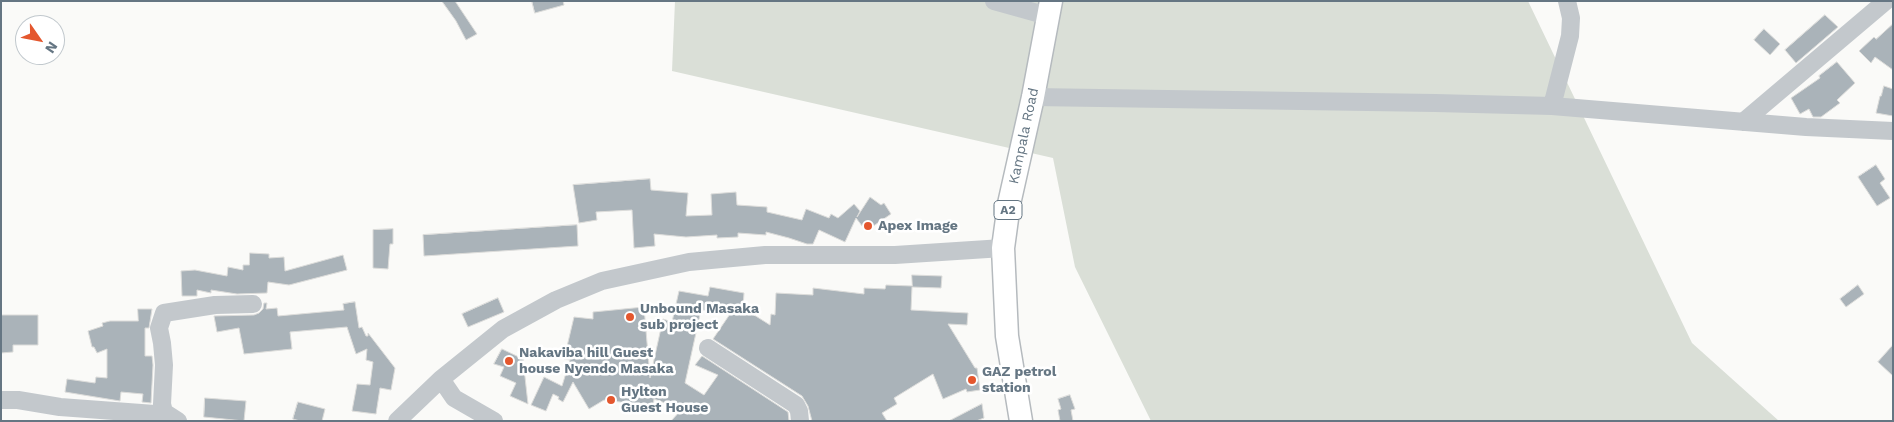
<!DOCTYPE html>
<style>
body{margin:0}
#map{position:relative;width:1894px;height:422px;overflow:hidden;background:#fafaf8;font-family:"Work Sans",sans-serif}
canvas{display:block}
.frame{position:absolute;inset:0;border:2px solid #657683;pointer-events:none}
.north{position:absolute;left:15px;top:15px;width:50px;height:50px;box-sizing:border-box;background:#fff;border:1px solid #c1c8cd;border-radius:50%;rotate:123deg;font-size:14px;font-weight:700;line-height:20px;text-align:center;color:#657683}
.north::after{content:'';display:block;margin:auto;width:18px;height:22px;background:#e4572e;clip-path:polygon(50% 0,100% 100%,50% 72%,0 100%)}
</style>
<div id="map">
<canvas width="1894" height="422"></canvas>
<div class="frame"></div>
<div class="north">N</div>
</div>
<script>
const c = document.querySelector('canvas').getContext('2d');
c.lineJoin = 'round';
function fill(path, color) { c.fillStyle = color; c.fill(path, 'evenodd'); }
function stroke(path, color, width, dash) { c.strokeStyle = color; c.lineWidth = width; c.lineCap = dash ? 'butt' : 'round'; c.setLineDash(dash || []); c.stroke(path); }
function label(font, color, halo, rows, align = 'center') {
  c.font = font + ' "Work Sans",sans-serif'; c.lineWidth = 5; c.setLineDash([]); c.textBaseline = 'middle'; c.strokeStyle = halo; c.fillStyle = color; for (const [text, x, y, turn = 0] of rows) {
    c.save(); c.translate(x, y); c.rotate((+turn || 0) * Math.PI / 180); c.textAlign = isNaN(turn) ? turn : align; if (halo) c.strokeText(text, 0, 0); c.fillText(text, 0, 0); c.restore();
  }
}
fill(new Path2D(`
 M675,1H1528L1692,343L1779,421H1151L1075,267L1053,158L672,71Z`), '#dadfd7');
const building = new Path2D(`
 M442,1H455L477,34L466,40L456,21Z
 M532,1H563L564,5L535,13Z
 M1825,15L1838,27L1796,63L1785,50Z
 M1893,24V70L1875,57L1871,63L1859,51L1874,37L1876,39Z
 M1764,29L1780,44L1770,55L1754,40Z
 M1837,62L1855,83L1837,100L1840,103L1821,117H1813L1809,109L1800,114L1791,98L1820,78L1819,76Z
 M1884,86L1893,89V116L1876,113L1880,96H1881Z
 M1876,165L1885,179L1880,183L1890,198L1877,206L1858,177Z
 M650,179L651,190L688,193L686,216L712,215L711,194L736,192L737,205L767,207V212L802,220L806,209L829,218L831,214L838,218L854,204L860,211L857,217L870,197L881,205L884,203L891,214L866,231L856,218L845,242L819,230L813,244H807L789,238L766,232V235L738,233V237L717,238V235L686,237L654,234L655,246L634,248L632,210L596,212L597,220L579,223L573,185Z
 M577,225L578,246L424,256L423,235Z
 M393,229V244H390L388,269L373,268V230Z
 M250,253L269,254V258L284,257L285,271L343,255L347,270L289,285L268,282L267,293L237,294L211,290V293L197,290V296H182L181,271L195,270L227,276L228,267L243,270V265H249Z
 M912,275L942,276L941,288L912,287L911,310L968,313L967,325L948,324L975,368H977L980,390L967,392L966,389L943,399L933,374L894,398L897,404L882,413L887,421H812L808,406L802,396L713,339L730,314L701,310L685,383L704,395L718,375L695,365L702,356L788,412L789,421H671L682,409L654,399L653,406L604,400L589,409L573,382L563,402L558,399L559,397L553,394L546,411L531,405L544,377L562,386L570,360L564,359L574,317L593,319V312L644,307L650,378L663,319L672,322L679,291L708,296L710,287L744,293L743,308L770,325L771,314L775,315L776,293L813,295V288L864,294V288L885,289L886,285L912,286Z
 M1858,285L1864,294L1846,307L1840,299Z
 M498,298L504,312L468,327L462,314Z
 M355,302L359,328L362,327L366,336H368V333L395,368L391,390L380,388L376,414L352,411L357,384L370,385L373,362L366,360L367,349L356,354L347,327L290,332L292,349L244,354L239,328L217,332L214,316L254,315L259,313L263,309L264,303H267L266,309L277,308L278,316L344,310L343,304Z
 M138,309H152L149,328H145V356H152L153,365L151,403L142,402L143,394L121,392L120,401L65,392L67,379L95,383L96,377L107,378V349L97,353L94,347H92L88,331L103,326L102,323L110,321H138Z
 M1,315H38V345H13V352L1,353Z
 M1893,345V376L1878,362Z
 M502,349L523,359L528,404L510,396L516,383L500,376L504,367L494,364Z
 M1070,395L1075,409L1071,410L1073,421H1060L1058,410L1061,409L1058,399Z
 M205,398L246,401L244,421L204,417Z
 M298,402L325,409L322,421H300L293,419Z
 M982,404L984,418L976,421H949Z`);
fill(building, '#aab3b9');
stroke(building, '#dcdcda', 1);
const major = new Path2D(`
 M1021,421L1007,336L1003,248L1009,204L1033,97L1051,1`);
stroke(major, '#b5babe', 25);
stroke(new Path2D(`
 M994,1L1048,16
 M1033,97L1435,103L1552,106L1806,127L1893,131
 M1552,106L1570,36L1571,18L1567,1
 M1743,122L1886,1
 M708,348L796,405L799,411L800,421
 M441,379L454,398L494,421
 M1,400H18L60,407L168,415
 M178,421L164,412L162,404L164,365L162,343L159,328L164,313L215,305L253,304
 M397,421L441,379L503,329L556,300L602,281L689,262L765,255H895L1003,248`), '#c3c8cc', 18);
stroke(major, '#fff', 22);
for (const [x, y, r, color] of [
 [868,226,5,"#e4572e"],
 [630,317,5,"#e4572e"],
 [509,361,5,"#e4572e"],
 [972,380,5,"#e4572e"],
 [611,400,5,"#e4572e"]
]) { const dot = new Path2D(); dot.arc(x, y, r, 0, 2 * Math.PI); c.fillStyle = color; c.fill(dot); stroke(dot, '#fff', 2); }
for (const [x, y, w] of [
 [1008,210,28]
]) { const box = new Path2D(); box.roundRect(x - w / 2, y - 9.5, w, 19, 4); c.fillStyle = '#fff'; c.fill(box); stroke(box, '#657683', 1); }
label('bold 12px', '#657683', null, [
 ["A2",1008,210]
]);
label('14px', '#657683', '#fff', [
 ["Kampala Road",1024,136,-78]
]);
label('bold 14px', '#657683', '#fff', [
 ["Apex Image",878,226],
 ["Unbound Masaka",640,309],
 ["sub project",640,325],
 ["Nakaviba hill Guest",519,353],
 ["house Nyendo Masaka",519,369],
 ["GAZ petrol",982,372],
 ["station",982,388],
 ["Hylton",621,392],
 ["Guest House",621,408]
], 'left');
</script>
